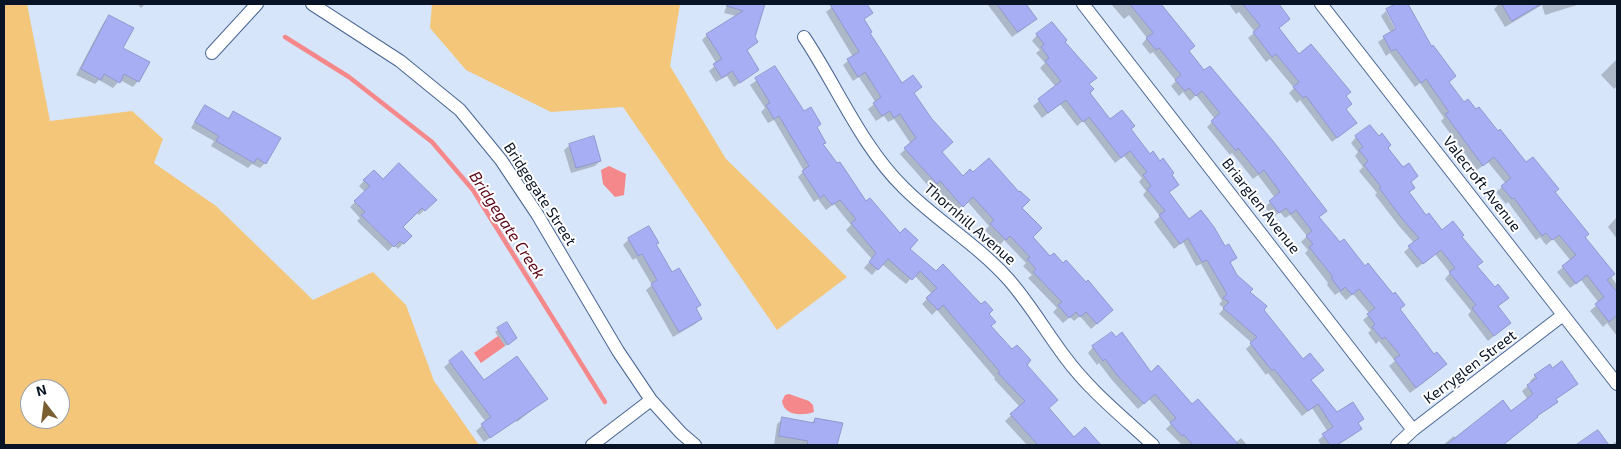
<!DOCTYPE html>
<style>
body{margin:0}
#map{position:relative;width:1621px;height:449px;overflow:hidden;background:#d7e5fa;font-family:"Exo 2",sans-serif}
canvas{display:block}
.frame{position:absolute;inset:0;border:5px solid #081325;pointer-events:none}
.north{position:absolute;left:20px;top:379px;width:50px;height:50px;box-sizing:border-box;background:#fff;border:1px solid #9ca1a8;border-radius:50%;rotate:345deg;font-size:14px;font-weight:700;line-height:20px;text-align:center;color:#081325}
.north::after{content:'';display:block;margin:auto;width:18px;height:22px;background:#795f31;clip-path:polygon(50% 0,100% 100%,50% 72%,0 100%)}
</style>
<div id="map">
<canvas width="1621" height="449"></canvas>
<div class="frame"></div>
<div class="north">N</div>
</div>
<script>
const c = document.querySelector('canvas').getContext('2d');
c.lineJoin = 'round';
function fill(path, color) { c.fillStyle = color; c.fill(path, 'evenodd'); }
function stroke(path, color, width, dash) { c.strokeStyle = color; c.lineWidth = width; c.lineCap = dash ? 'butt' : 'round'; c.setLineDash(dash || []); c.stroke(path); }
function label(font, color, halo, rows, align = 'center') {
  c.font = font + ' "Exo 2",sans-serif'; c.lineWidth = 4; c.setLineDash([]); c.textBaseline = 'middle'; c.strokeStyle = halo; c.fillStyle = color; for (const [text, x, y, turn = 0] of rows) {
    c.save(); c.translate(x, y); c.rotate((+turn || 0) * Math.PI / 180); c.textAlign = isNaN(turn) ? turn : align; if (halo) c.strokeText(text, 0, 0); c.fillText(text, 0, 0); c.restore();
  }
}
fill(new Path2D(`
 M4,4H27L50,121L132,111L163,139L154,163L216,206L313,300L373,272L406,305L434,381L479,445H4ZM30,389H60V419H30Z
 M432,4H680L670,66L726,159L847,277L777,330L623,107L551,112L466,70L430,28Z`), '#f3c679');
fill(new Path2D(`
 M609,166L626,174L624,195L615,197L603,184L601,170Z
 M498,336L505,346L481,363L474,353Z
 M789,394L809,401L813,405L814,412C802,416 784,416 782,401L785,395Z`), '#f5888a');
fill(new Path2D(`
 M137,4H145L141,8Z
 M727,4L764,5L754,38L757,42L746,51L758,70L734,87L727,76L716,82L709,71L717,64L702,40L707,35L737,16L724,13Z
 M836,4H865L871,13L863,20L869,33L902,85L920,87L913,94L940,153L963,178L1020,208L1031,237L1106,316L1091,329L1080,316L1074,321L1070,317L1063,323L1053,312L1057,308L1028,278L1032,275L1023,266L1026,263L1004,240L1000,245L985,230L989,226L967,201L957,211L934,186L931,189L900,154L911,144L894,119L888,122L884,116L876,121L868,109L876,103L859,77L853,81L843,65L853,57L826,12Z
 M990,4H1028L1026,6L1030,24L1012,37L988,5Z
 M1111,4H1161L1194,46L1188,52L1318,217L1399,309L1434,356L1445,364L1440,370L1410,393L1389,366L1395,361L1379,341L1376,344L1368,333L1371,330L1363,320L1370,314L1353,294L1346,300L1339,292L1335,295L1327,285L1328,283L1305,253L1308,250L1301,242L1307,236L1290,215L1285,218L1280,212L1273,217L1265,207L1275,198L1258,175L1253,179L1232,153L1230,155L1207,127L1215,119L1196,95L1190,101L1183,92L1179,96L1171,86L1176,81L1153,52L1150,54L1142,44L1147,38L1129,15L1124,19Z
 M1229,4H1264L1267,8L1273,4H1277L1289,19L1278,28L1298,56L1345,97V110L1355,123L1332,142L1300,100L1297,103L1289,93L1294,88L1270,59L1266,62L1248,38L1255,32L1239,12L1236,14Z
 M1399,4H1407L1448,82L1464,103L1497,133L1554,193L1617,285V336L1607,323L1603,327L1590,311L1599,303L1581,280L1570,288L1557,272L1571,261L1553,239L1546,245L1540,237L1536,240L1508,202L1506,204L1496,192L1506,184L1488,162L1477,170L1441,121L1444,118L1420,83L1415,87L1390,53L1386,56L1378,42L1391,33L1381,16L1386,11L1398,35L1400,33L1387,10Z
 M1499,4H1580L1545,15L1542,5L1505,27L1494,9Z
 M110,16L121,49L138,81L133,87L120,80L113,88L99,80L95,84L76,75L104,22Z
 M1037,35L1064,42L1088,84L1089,93L1110,121L1130,129L1150,156L1178,185L1168,193L1189,221L1225,248L1235,258L1229,264L1310,380L1337,414L1363,419L1357,425L1360,429L1355,434L1338,445H1321L1318,440L1328,432L1312,408L1302,416L1268,373L1266,375L1246,349L1252,343L1219,314L1224,308L1219,304L1222,301L1201,264L1196,266L1183,242L1174,249L1154,222L1160,216L1143,195L1146,191L1139,182L1142,178L1124,156L1115,163L1083,121L1077,126L1060,104L1042,118L1033,106L1056,87L1040,68L1045,63L1036,53L1040,50L1032,41Z
 M1617,59V86L1614,89L1601,75Z
 M774,68L803,113L816,128L822,145L866,202L909,249L988,314L990,327L1025,365L1047,409L1074,438L1085,429L1100,445H1051L1047,441L1042,445H1027L1005,421L1020,407L994,379L995,378L937,310L932,315L922,304L932,294L914,275L906,284L882,264L872,275L864,268L872,259L846,230L851,225L834,204L826,210L818,199L814,202L798,177L804,171L774,120L768,123L761,112L765,108L750,85Z
 M205,107L227,119L234,112L265,163L260,168L252,164L248,168L211,146L214,141L191,128L200,112Z
 M1356,137L1387,148L1410,183L1408,193L1426,217L1442,232L1460,237L1497,307L1510,323L1488,341L1468,315L1471,311L1445,279L1450,273L1435,254L1417,268L1404,252L1414,243L1399,226L1375,195L1377,193L1359,171L1363,167L1355,156L1358,152L1351,143Z
 M570,145L600,161L595,166L571,173L564,150Z
 M374,171L383,181L435,200L419,215L416,212L401,227L410,236L398,249L394,245L388,251L357,221L360,218L350,207L365,192L359,186Z
 M1616,218H1617V239L1608,227Z
 M629,239L655,245L671,274L699,305L695,309L701,318L695,324L673,337L646,290L652,285L636,258L633,260L623,245Z
 M506,324L513,341L505,346L495,332Z
 M1093,347L1151,374L1192,406L1235,443L1241,438L1247,445H1182L1166,429L1171,424L1149,399L1138,409L1112,380L1099,363L1097,365L1088,353Z
 M450,362L483,382L546,399L517,422L515,420L484,442L476,431L486,422L444,367Z
 M1552,369L1576,384L1555,400L1556,402L1551,407L1493,445H1443L1454,436L1456,439L1511,413L1528,400L1522,391L1531,383L1530,381L1535,376Z
 M783,419L811,424L815,419L837,438L836,445H774L777,424Z
 M1617,441V445H1611Z`), '#0003');
stroke(new Path2D(`
 M285,37L349,77L432,142L473,190L605,402`), '#f5888a', 4.5);
const building = new Path2D(`
 M728,4H765L755,37L758,42L747,50L759,70L740,83L732,71L722,78L713,64L722,59L706,34L743,11L727,6Z
 M830,4H867L873,13L864,19L872,32L870,33L902,83L913,75L922,87L914,93L932,119L953,142L942,152L963,176L970,169L973,172L989,158L1019,192L1020,191L1030,200L1022,208L1042,228L1033,237L1050,256L1054,253L1063,263L1066,260L1086,282L1088,280L1113,310L1097,324L1086,312L1080,317L1076,312L1069,318L1058,305L1062,302L1033,272L1036,269L1027,259L1030,257L1010,236L1006,240L990,224L994,220L973,197L963,207L940,181L937,184L904,148L916,138L900,114L894,118L890,111L882,116L873,103L881,97L865,72L858,77L847,59L859,52Z
 M997,4H1026L1037,19L1018,32Z
 M1130,4H1161L1195,46L1189,51L1204,70L1210,66L1273,141L1327,211L1319,217L1340,242L1344,239L1365,266L1368,263L1393,294L1395,292L1405,305L1400,309L1434,354L1437,352L1447,364L1416,388L1394,359L1400,355L1385,337L1382,339L1372,327L1375,324L1367,314L1375,308L1359,289L1352,295L1345,287L1341,291L1331,278L1333,277L1309,247L1313,244L1306,236L1312,231L1296,210L1291,214L1286,208L1279,213L1269,201L1280,192L1264,170L1259,174L1238,148L1236,151L1211,121L1220,113L1202,91L1196,96L1189,88L1185,91L1175,80L1181,75L1159,48L1156,50L1146,38L1153,33Z
 M1243,4H1279L1290,19L1279,28L1299,54L1311,44L1351,92L1346,96L1352,104L1346,109L1357,123L1337,138L1306,96L1303,98L1293,87L1299,82L1276,54L1272,57L1253,32L1260,26Z
 M1396,4H1408L1432,47L1433,45L1456,76L1449,82L1464,102L1468,99L1476,109L1479,107L1498,131L1500,129L1526,162L1533,157L1559,189L1555,192L1589,234L1585,237L1615,274L1607,280L1617,292V315L1609,322L1595,304L1604,297L1587,275L1576,284L1562,266L1576,255L1559,235L1552,240L1546,233L1542,236L1514,198L1512,199L1501,186L1511,178L1494,157L1483,166L1445,114L1449,112L1426,79L1421,83L1396,49L1391,51L1383,36L1396,29L1386,9Z
 M1502,4H1541L1512,21Z
 M109,15L134,28L123,48L150,62L139,82L124,74L120,83L104,74L101,80L81,69Z
 M1052,22L1067,40L1065,42L1097,78L1089,84L1094,89L1090,93L1110,119L1122,110L1135,126L1131,129L1150,154L1153,151L1160,161L1163,158L1174,173L1172,175L1179,185L1169,192L1189,219L1201,210L1214,227L1225,246L1229,244L1237,258L1230,262L1237,275L1253,289L1250,292L1267,306L1264,310L1303,359L1310,353L1324,370L1311,380L1337,412L1353,402L1364,419L1358,423L1362,429L1337,445H1330L1322,434L1333,427L1318,404L1308,411L1274,369L1272,371L1250,343L1257,337L1223,308L1229,302L1223,298L1227,294L1207,260L1202,262L1188,238L1180,244L1159,215L1165,211L1147,189L1151,186L1143,175L1147,172L1130,151L1121,158L1089,117L1083,122L1066,100L1048,113L1038,99L1061,81L1045,61L1049,58L1041,47L1044,44L1036,34Z
 M775,66L804,111L811,107L821,124L817,127L826,143L823,144L837,163L840,162L866,201L870,198L900,233L905,228L918,240L910,249L936,271L943,264L981,304L985,301L993,310L989,314L996,322L991,326L1012,349L1017,345L1031,360L1027,365L1058,400L1049,408L1074,437L1085,427L1101,445H1038L1010,414L1025,401L998,373L1000,372L943,305L938,310L926,298L937,288L920,271L912,280L888,259L878,270L869,262L876,253L851,223L856,219L840,200L832,205L824,195L820,198L802,171L809,166L779,116L774,119L766,105L770,103L755,78Z
 M205,105L229,119L233,111L281,138L266,164L257,158L254,163L216,141L219,136L195,122Z
 M1370,125L1379,136L1382,133L1391,145L1388,148L1403,167L1409,163L1418,176L1411,182L1415,188L1409,192L1426,215L1429,213L1442,230L1453,221L1464,235L1462,237L1483,262L1477,266L1495,287L1498,284L1509,298L1498,306L1511,323L1494,336L1472,308L1476,305L1449,272L1455,268L1441,250L1423,264L1408,246L1419,238L1404,221L1379,188L1381,187L1364,165L1368,161L1359,150L1363,147L1355,136Z
 M594,136L601,161L576,168L569,144Z
 M399,163L437,200L425,211L422,208L403,227L412,236L404,244L400,241L394,247L361,215L365,212L354,201L370,186L363,180L374,170L383,179Z
 M649,226L659,243L656,244L672,272L679,268L701,305L696,308L702,319L679,332L651,284L657,280L642,254L638,256L628,238Z
 M507,322L517,338L508,345L497,328Z
 M1112,332L1116,337L1122,332L1151,372L1158,365L1192,404L1198,399L1239,445H1193L1184,435L1182,436L1170,423L1176,418L1155,394L1144,404L1117,375L1105,359L1103,361L1092,346Z
 M462,351L484,380L517,356L548,399L490,438L481,424L491,417L449,361Z
 M1562,361L1578,384L1556,399L1558,402L1537,416L1538,417L1503,445H1446L1503,400L1511,411L1533,394L1527,385L1537,378L1534,375L1550,364L1552,368Z
 M782,417L814,423L815,418L843,423L837,445H807L808,441L779,436Z
 M1598,430L1609,445H1576Z`);
fill(building, '#a7aef3');
stroke(building, '#9197ce', 1);
const minor = new Path2D(`
 M312,4L400,61L460,110L501,160L537,214L618,351L651,400L681,433L695,445
 M1083,4L1413,430
 M1321,4L1617,384
 M804,37C837,86 861,146 904,188C937,221 978,245 1009,280C1030,304 1046,332 1065,357C1089,390 1123,417 1153,445
 M212,53L257,4
 M592,445L651,400
 M1397,445L1413,430L1563,315`);
stroke(minor, '#486592', 14);
stroke(minor, '#fff', 12);
label('15px', '#081325', '#fff', [
 ["Valecroft Avenue",1482,184,52],
 ["Bridgegate Street",540,194,57],
 ["Briarglen Avenue",1261,206,52],
 ["Thornhill Avenue",970,224,41],
 ["Kerryglen Street",1470,367,-37]
]);
label('italic 16px', '#590012', '#fff', [
 ["Bridgegate Creek",507,225,57]
]);
</script>
